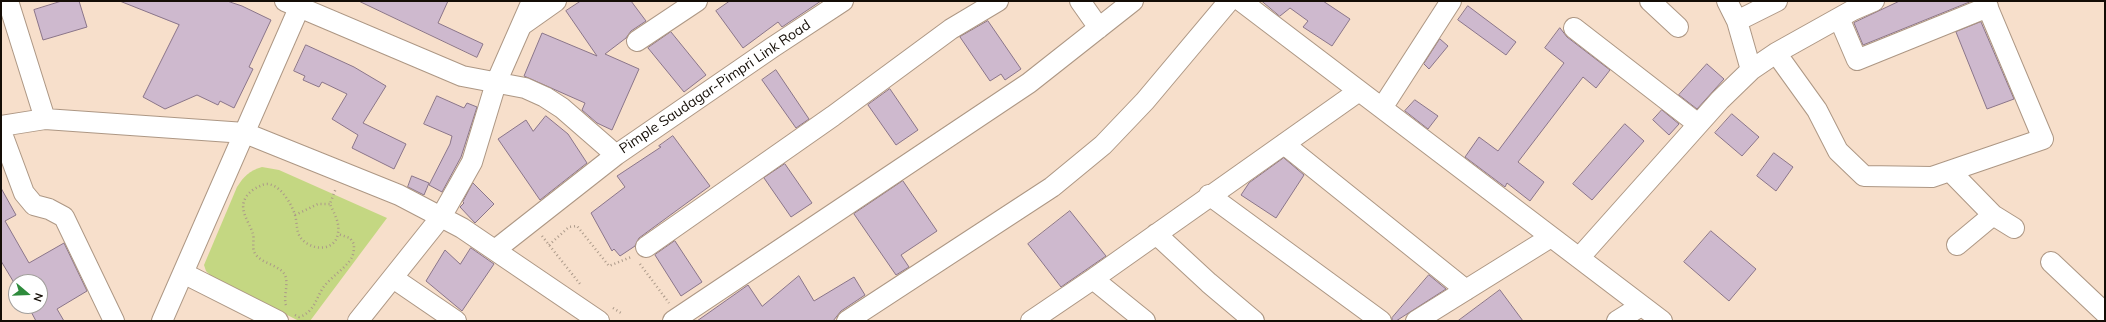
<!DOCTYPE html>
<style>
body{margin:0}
#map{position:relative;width:2106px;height:322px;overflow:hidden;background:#f7dfcb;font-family:Mulish,sans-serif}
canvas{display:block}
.frame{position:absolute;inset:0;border:2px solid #140d06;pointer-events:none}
.north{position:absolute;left:8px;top:274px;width:40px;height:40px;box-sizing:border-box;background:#fff;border:1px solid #a19e9b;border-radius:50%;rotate:109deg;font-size:11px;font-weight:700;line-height:16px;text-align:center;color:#140d06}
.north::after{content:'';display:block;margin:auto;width:14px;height:18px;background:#2e8b3c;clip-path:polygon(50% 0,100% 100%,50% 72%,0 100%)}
</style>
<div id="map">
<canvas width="2106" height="322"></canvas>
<div class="frame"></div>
<div class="north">N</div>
</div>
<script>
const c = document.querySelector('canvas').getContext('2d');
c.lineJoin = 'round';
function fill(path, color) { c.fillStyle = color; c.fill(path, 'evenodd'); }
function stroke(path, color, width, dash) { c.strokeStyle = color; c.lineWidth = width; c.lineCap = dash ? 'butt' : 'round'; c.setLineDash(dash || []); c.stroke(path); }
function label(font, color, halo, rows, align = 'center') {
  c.font = font + ' Mulish,sans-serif'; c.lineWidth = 4; c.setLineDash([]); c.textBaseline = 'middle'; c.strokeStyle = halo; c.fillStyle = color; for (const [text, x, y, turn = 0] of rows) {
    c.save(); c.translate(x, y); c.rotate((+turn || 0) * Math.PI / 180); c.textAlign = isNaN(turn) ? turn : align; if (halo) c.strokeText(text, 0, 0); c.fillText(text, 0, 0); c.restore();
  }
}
fill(new Path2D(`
 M262,167L279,170L387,218L310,321H299L211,276L206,271L204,265L237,187C244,176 249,171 262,167Z`), '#c4d782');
const building = new Path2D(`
 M62,1H79L87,27L43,40L34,10Z
 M120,1H227L242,6L271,20L249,67L253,69L234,108L220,101L218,105L197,95L165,109L143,97L179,25Z
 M359,1H448L438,23L483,44L477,57Z
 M581,1H631L646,21L631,31L626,38L605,54L639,69L612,130L597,123L582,110L585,103L524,76L542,33L597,56L566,11Z
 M730,1H821L782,27L778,22L743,48L716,11Z
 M1262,1H1323L1350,19L1332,46L1303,27L1308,21L1290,8L1280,16Z
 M1900,1H1972L1863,45L1854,23Z
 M1468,6L1516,42L1506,55L1458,20Z
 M988,21L1021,69L1005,80L1001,74L990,81L960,37Z
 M1981,22L2014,99L1987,109L1956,32Z
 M1560,28L1567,37L1610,70L1596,88L1583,77L1518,162L1544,182L1530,201L1507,183L1505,187L1465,157L1479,137L1498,151L1564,63L1545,48Z
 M671,32L706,75L684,92L648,48Z
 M1440,39L1448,46L1429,69L1424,64Z
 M306,45L354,67L386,86L363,123L406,144L394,169L352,148L358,135L332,119L347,94L322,82L319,87L303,80L305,76L294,71Z
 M1707,64L1724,79L1697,109L1679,95Z
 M776,70L809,119L796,128L762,80Z
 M890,89L918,130L896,145L868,105Z
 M437,96L464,108L467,103L477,107L461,157L442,192L429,185L450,144L452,136L424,124Z
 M1415,100L1438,116L1428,129L1405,111Z
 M1662,110L1679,124L1669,135L1653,120Z
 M1732,114L1759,137L1742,156L1715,133Z
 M546,116L568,134L587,163L540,200L498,139L526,120L533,131Z
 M1625,124L1644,141L1592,200L1573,184Z
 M673,136L710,186L639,238L635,246L620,256L614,249L612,251L591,213L625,187L617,176L661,147L659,146Z
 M1774,153L1793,167L1776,191L1757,176Z
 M1284,158L1304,175L1276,218L1241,195L1249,183Z
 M785,164L812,203L791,217L764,178Z
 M412,176L429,183L424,195L408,187Z
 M903,181L937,231L901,255L909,267L896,275L854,214Z
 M473,183L494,204L475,223L460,207L464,203L463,202Z
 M1,188L16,215L5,221L29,263L64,243L87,291L57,309L64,321H36L28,306H40V282H16V286L1,261Z
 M1070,211L1106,256L1061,287L1028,244Z
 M1711,231L1756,269L1729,301L1684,262Z
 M675,241L702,282L681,296L655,255Z
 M471,248L494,264L462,311L426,281L445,250L460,264Z
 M1429,275L1446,289L1396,321H1392V318Z
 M799,276L814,301L854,277L865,295L841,311L833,321H697L748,285L762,306Z
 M1500,290L1523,321H1458Z`);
fill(building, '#ceb9ce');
stroke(building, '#8a7589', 1);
const minor = new Path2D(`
 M8,1L45,119
 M285,1L462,76L525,88L545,97L562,108L616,155
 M1080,1L1099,28
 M1241,1L1662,321
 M1650,1L1678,27
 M1727,1L1737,21L1751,70
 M1839,18L1857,60L1988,7
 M1737,21L1777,1
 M522,25L556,1
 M1574,28L1698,124
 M637,41L697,1
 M1776,53L1817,110L1838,151L1864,176L1932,177L2043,139L1985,1
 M1382,108L1451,1
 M1,126L45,119L245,133L399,195L462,228L599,321
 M1,131L24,193L34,205L49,209L64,217L114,321
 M1284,144L1466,290
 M1950,171L1993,215L1957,245
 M1209,195L1381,321
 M1993,215L2014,228
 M1156,234L1209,283L1254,321
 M646,247L833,116L951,29L998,1
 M495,250L616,155L773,47L843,1
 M1579,258L1720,100L1751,70L1776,53L1853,10L1874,1
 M2051,262L2105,313
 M183,273L278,321
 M393,278L456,321
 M1093,279L1145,321
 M162,321L299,8
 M358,321L441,217L472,162L496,83L532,1
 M673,321L1029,83L1133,1
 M847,321L1052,187L1103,145L1145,101L1229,1
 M1031,321L1093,279L1359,91
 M1416,321L1551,237
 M1617,321L1641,306`);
stroke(minor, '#ad9784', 22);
stroke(new Path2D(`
 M295,215L318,204H330
 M542,236L580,284
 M549,245L569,227L577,226L609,266L631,257
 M640,264L669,303
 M286,305C283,296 289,285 285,275C280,266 265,264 258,257C250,250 255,242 253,234C249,221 238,210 246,197C249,192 255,188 260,186C276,177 291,202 295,215C298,225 295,235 305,242C316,251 336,250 338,233C340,223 334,213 330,204L336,188
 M613,308L621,313
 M295,315L299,317C316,312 316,295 326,284C334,275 344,269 351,259C354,254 354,249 354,244L350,238L338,234`), '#ab9989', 2.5, [1, 3]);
stroke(minor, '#fff', 20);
label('14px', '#140d06', '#fff', [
 ["Pimple Saudagar-Pimpri Link Road",715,87,-34]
]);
</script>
